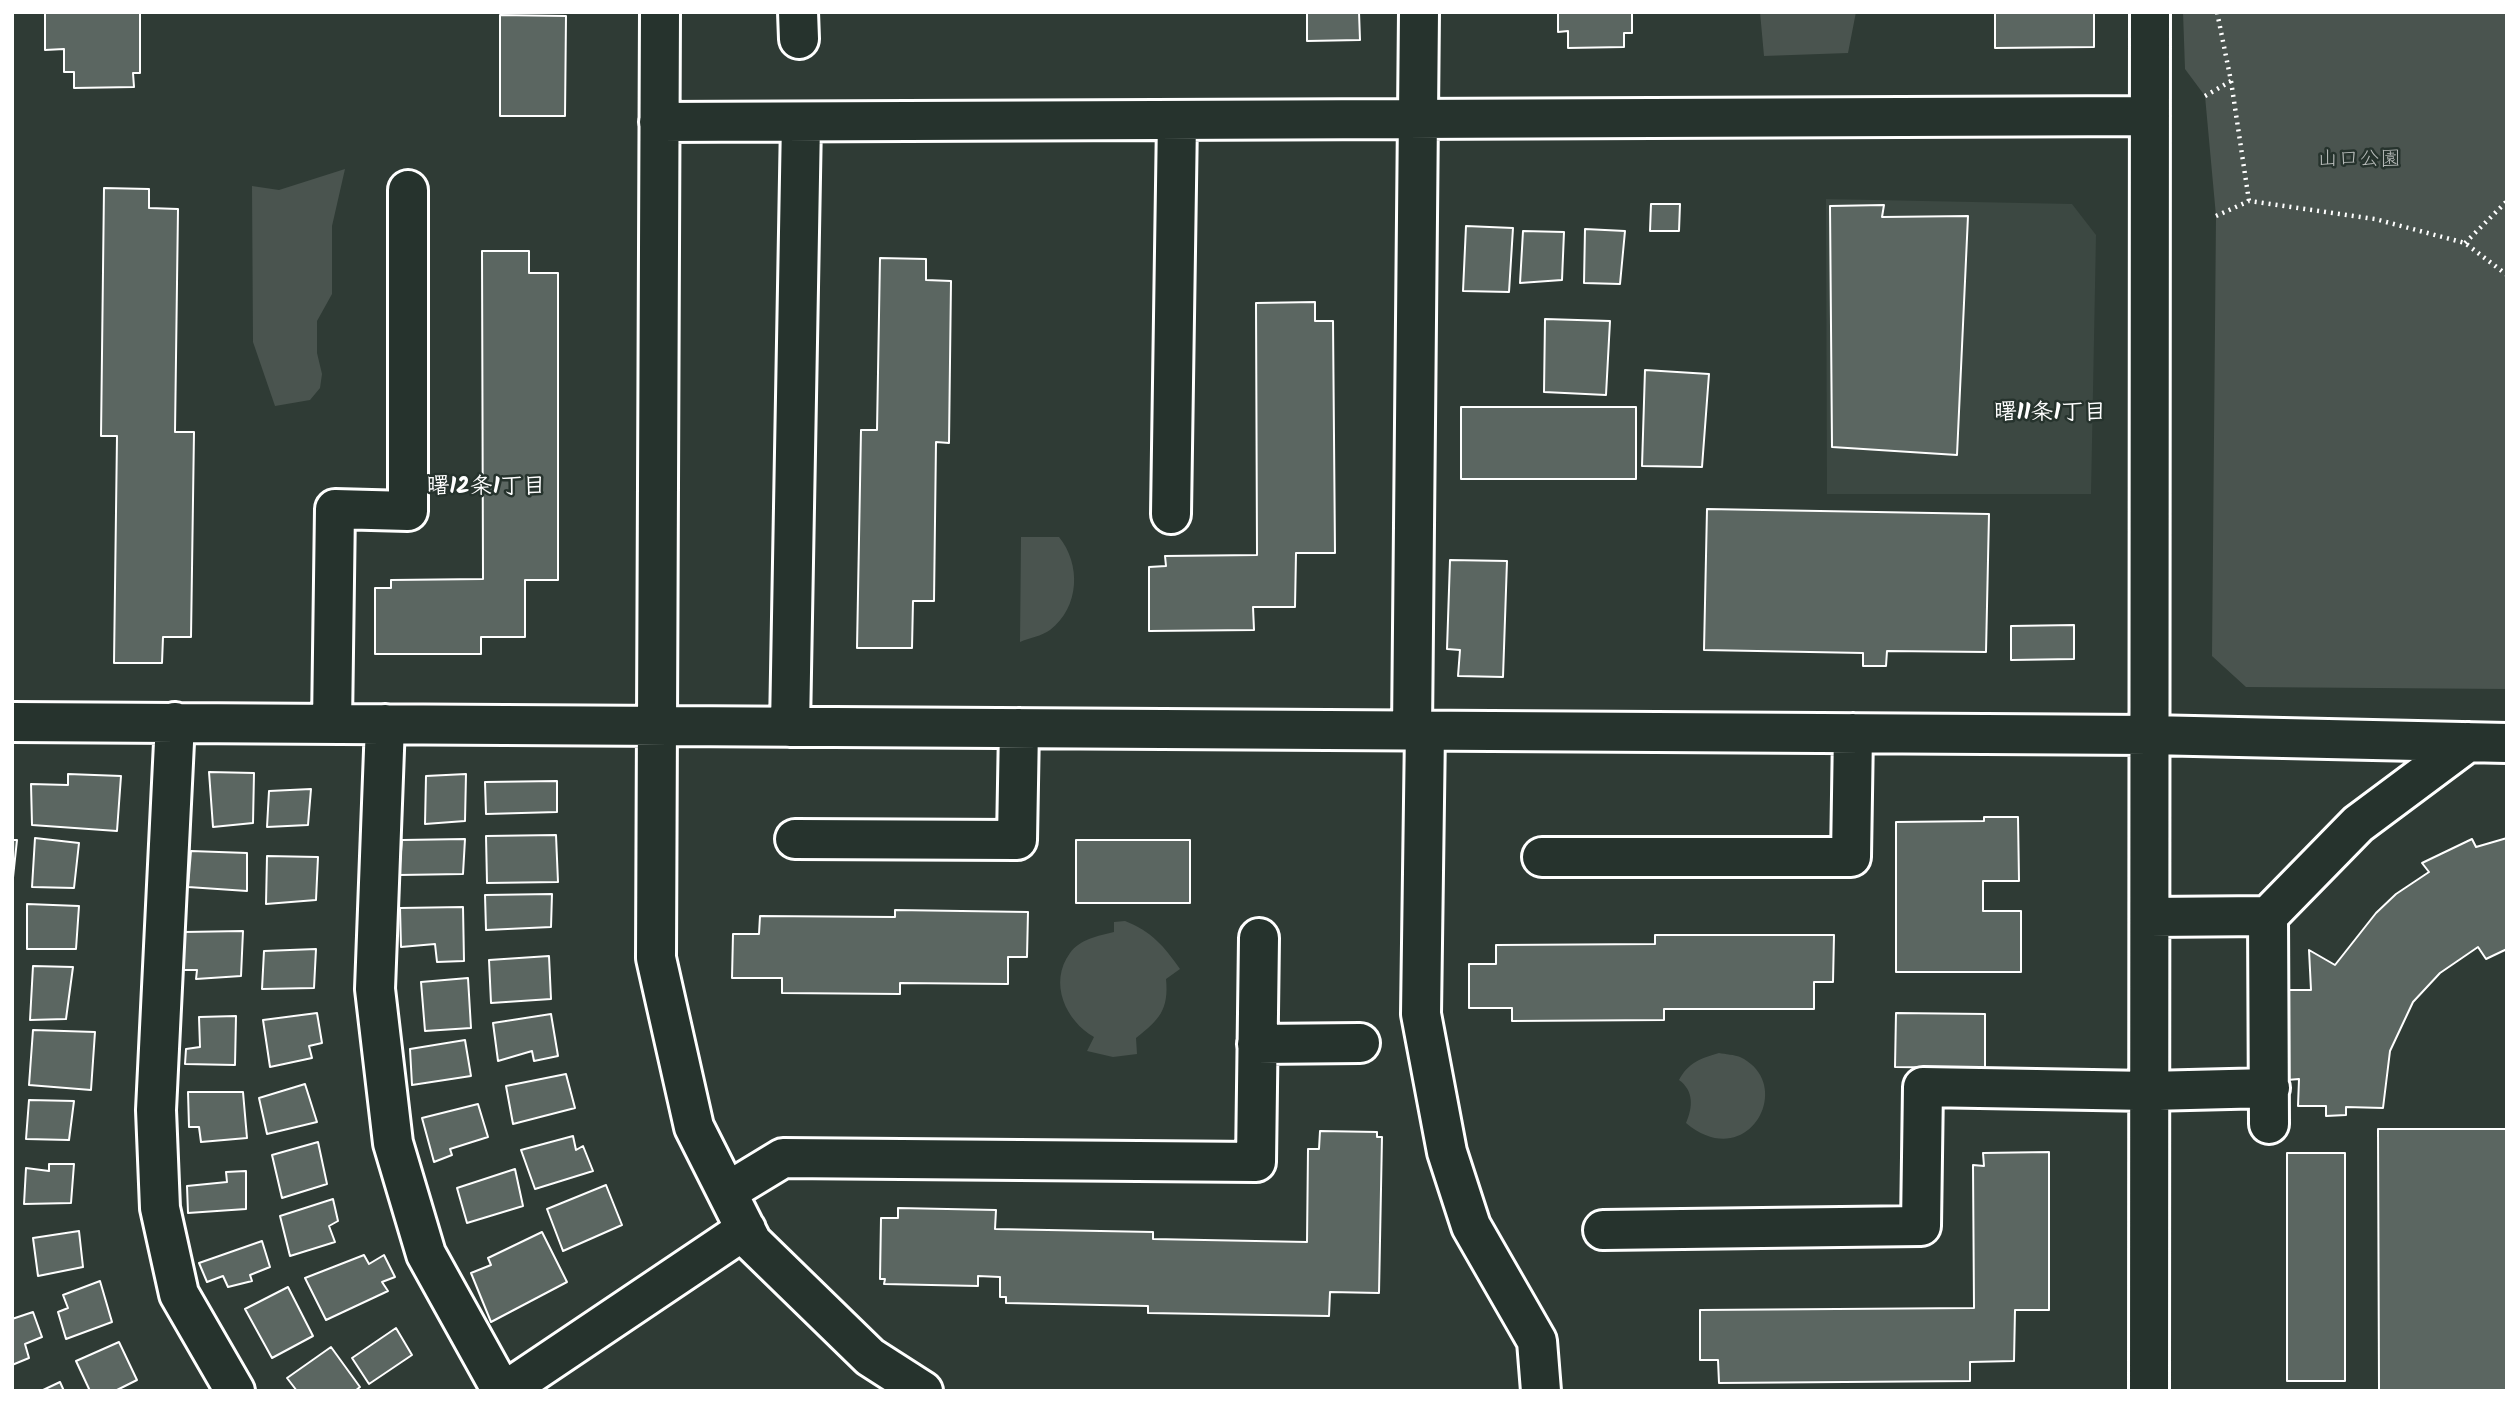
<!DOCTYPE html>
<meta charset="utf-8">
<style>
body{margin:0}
#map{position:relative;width:2519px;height:1403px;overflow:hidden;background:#2f3b35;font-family:Kalam,sans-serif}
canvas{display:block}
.frame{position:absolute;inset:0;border:14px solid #fff;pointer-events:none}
</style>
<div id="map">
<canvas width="2519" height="1403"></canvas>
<div class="frame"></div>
</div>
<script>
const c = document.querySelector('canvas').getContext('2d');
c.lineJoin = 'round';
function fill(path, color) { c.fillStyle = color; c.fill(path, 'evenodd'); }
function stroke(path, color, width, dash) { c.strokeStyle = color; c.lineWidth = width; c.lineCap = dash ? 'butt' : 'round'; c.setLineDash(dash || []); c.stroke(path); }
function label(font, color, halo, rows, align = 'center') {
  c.font = font + ' Kalam,"Klee One",sans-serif'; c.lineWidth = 5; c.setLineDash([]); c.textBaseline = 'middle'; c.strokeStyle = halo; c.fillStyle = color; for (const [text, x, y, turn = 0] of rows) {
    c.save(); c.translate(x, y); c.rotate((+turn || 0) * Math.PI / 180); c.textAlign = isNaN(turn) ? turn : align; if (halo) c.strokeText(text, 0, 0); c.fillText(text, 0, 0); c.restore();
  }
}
fill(new Path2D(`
 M1826,199L2072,204L2096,235L2091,494H1827Z`), '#3c4842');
fill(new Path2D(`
 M1760,12H1856L1848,53L1764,56Z
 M2183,12H2507V689L2246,687L2212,656L2216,216L2205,96L2185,69Z
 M345,169L332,226V294L317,321V353L322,374L320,388L310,400L275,406L253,342L252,186L279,190Z
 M1021,537H1059C1081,564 1080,607 1050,630C1042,636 1029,638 1020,642Z
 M1125,921C1151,931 1164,946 1180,969L1166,979C1169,1010 1159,1020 1136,1038L1137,1054L1113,1057L1087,1051L1094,1037C1066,1021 1048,983 1070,953C1080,939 1098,936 1114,932V922Z
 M1719,1053C1725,1054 1735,1055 1740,1057C1797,1084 1748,1175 1686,1123C1693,1107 1694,1091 1679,1080C1688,1063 1701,1058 1719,1053Z`), '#4a544f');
const building = new Path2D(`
 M45,12H140V73H133L134,87L74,88V72H64V49L45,50Z
 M1307,12H1359L1360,40L1307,41Z
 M1558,12H1632V33H1624V47L1568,48V31L1558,32Z
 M1995,12H2094V47L1995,48Z
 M500,15L566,16L565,116H500Z
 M104,188L149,189V208L178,209L175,432H194L191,637H163L162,663H114L117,436H101Z
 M1651,204H1680L1679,231H1650Z
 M1884,205L1882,217L1968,216L1957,455L1832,447L1830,206Z
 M1466,226L1513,228L1509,292L1463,291Z
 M1585,229L1625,231L1620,284L1584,283Z
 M1523,231L1564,232L1562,280L1520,283Z
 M482,251H529V273H558V580H525V637H481V654H375V588H391V580L483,579Z
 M880,258L926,259V280L951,281L949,443L936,442L934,601H913L912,648H857L861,430H877Z
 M1315,302V321H1333L1335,553H1296L1295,607H1253L1254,630L1149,631V567L1166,566L1165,556L1257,555L1256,303Z
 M1545,319L1610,321L1606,395L1544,392Z
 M1645,370L1709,374L1702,467L1642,466Z
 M1461,407H1636V479H1461Z
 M1707,509L1989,514L1986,652L1887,651L1886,666H1863V653L1704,650Z
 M1450,560L1507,561L1503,677L1458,676L1460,650L1447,649Z
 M2074,625V659L2011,660V626Z
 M209,772L254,773L253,823L213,827Z
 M68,774L121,776L117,831L32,825L31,784L68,785Z
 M466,774L465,821L425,824L426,776Z
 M557,781V812L486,814L485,782Z
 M311,789L308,825L267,827L269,791Z
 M1984,817H2018L2019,881H1983V911H2021V972H1896V822L1984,821Z
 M556,835L558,882L487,883L486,836Z
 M35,838L79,843L74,888L32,887Z
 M2507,838V949L2486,959L2478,947L2440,973L2413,1002L2390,1051L2383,1108L2346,1107V1115L2326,1116V1106H2298L2299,1079L2287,1080V990H2311L2309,950L2335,965L2376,913L2396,894L2429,872L2422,863L2472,839L2476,847Z
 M465,839L463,874L399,875L402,840Z
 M12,840H17L12,887Z
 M1076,840H1190V903H1076Z
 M191,851L247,853V891L188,887Z
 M267,856L318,857L316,900L266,904Z
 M552,894L551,927L486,930L485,895Z
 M27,904L79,906L76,949H27Z
 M463,907L464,961L437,962L435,944L401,947L400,908Z
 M895,910L1028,912L1027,957H1008V984L900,983V994L782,993V978H732L733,934H759L760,916L895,917Z
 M243,931L241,976L196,979L197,970H183L184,932Z
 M1655,935H1834L1833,982H1814V1009H1664V1020L1512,1021V1008H1469V964H1496V945L1655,944Z
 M316,949L314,988L262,989L264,951Z
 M549,956L551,999L491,1003L489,960Z
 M33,966L73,967L66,1019L30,1020Z
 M468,978L471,1028L425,1031L421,982Z
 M317,1013L322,1043L309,1046L312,1058L270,1067L263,1020Z
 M1896,1013L1985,1014V1068L1895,1067Z
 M551,1014L558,1056L534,1061L532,1051L498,1061L493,1023Z
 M236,1016L235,1065L185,1064L186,1049L200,1047L199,1017Z
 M33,1030L95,1032L91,1090L29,1085Z
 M465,1040L471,1076L412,1085L410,1049Z
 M566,1074L575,1108L513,1124L506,1086Z
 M305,1084L317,1122L267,1134L259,1098Z
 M188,1092H243L247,1138L201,1142L199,1127H189Z
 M29,1100L74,1101L69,1140L26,1139Z
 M478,1104L488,1137L450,1149L452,1155L434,1162L422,1118Z
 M2378,1129H2507V1391H2379Z
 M1320,1131L1377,1132V1137H1382L1379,1293L1330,1292L1329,1316L1148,1313V1306L1006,1303V1297H1000V1277L978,1276V1286L884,1284L885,1279H880L881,1218H898V1208L996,1210L995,1229L1153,1232V1239L1307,1242L1308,1149H1319Z
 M573,1136L576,1150L583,1146L593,1171L535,1189L521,1150Z
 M318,1142L327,1184L282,1198L272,1155Z
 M2049,1152V1310H2015L2014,1361L1970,1362V1381L1719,1383L1718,1360H1700V1310L1974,1308L1973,1165L1984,1166L1983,1153Z
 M2287,1153H2345V1381H2287Z
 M49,1164H74L71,1203L24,1204L26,1168L49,1171Z
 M515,1169L523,1206L467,1223L457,1188Z
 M246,1171V1209L188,1213L187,1186L227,1182L226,1172Z
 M606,1185L622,1225L563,1251L547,1209Z
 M333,1199L338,1221L329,1226L335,1242L290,1256L280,1216Z
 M79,1231L83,1267L38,1276L33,1238Z
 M542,1232L567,1282L491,1322L471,1273L491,1265L488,1258Z
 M262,1241L270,1267L250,1275L252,1281L228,1287L223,1276L207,1282L199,1263Z
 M364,1255L369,1264L384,1255L395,1277L382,1282L388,1291L326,1320L305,1278Z
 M100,1281L112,1322L66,1339L58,1312L68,1308L63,1295Z
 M288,1287L313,1336L272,1358L245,1309Z
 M33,1312L42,1337L25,1344L29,1358L12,1365V1319Z
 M396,1328L412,1355L369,1384L352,1358Z
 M119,1342L137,1380L115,1391H90L76,1361Z
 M331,1347L360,1387L355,1391H297L287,1378Z
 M60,1382L64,1391H41Z`);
fill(building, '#5b6661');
stroke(building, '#fff', 2);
const minor = new Path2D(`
 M660,12L656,958L694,1127L752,1242L870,1357L923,1391
 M798,12L799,39
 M659,122L2150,116
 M1171,514L1177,120
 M12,722L2149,735L2507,743
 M175,722L156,1110L160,1208L179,1294L235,1391
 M332,724L335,509L408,511V190
 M385,724L375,989L393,1143L426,1254L502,1391
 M790,727L801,122
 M1412,731L1419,12
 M1425,731L1421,1014L1447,1152L1471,1226L1537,1341L1541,1391
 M795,839L1017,840L1019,728
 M1542,857H1851L1853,733
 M2150,917L2268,916
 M1257,1044L1360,1043
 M2269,1124L2268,916L2358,824L2468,742
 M727,1192L783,1158L1256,1162L1259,938
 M1603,1230L1921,1226L1923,1087L2149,1091L2270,1088
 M505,1391L746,1229
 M2149,1391L2150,12`);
stroke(minor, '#fff', 44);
stroke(new Path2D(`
 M2231,81L2249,201
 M2205,96L2231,81L2217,12
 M2216,216L2249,201L2375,219L2465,243L2507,275
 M2465,243L2507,201`), '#fff', 4.5, [2, 5]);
stroke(minor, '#26332d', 38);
label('21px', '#b7bbb9', '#26332d', [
 ["山口公園",2359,161]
]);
label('bold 23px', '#fff', '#26332d', [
 ["曙11条1丁目",2050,415],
 ["曙12条1丁目",486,489]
]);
</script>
